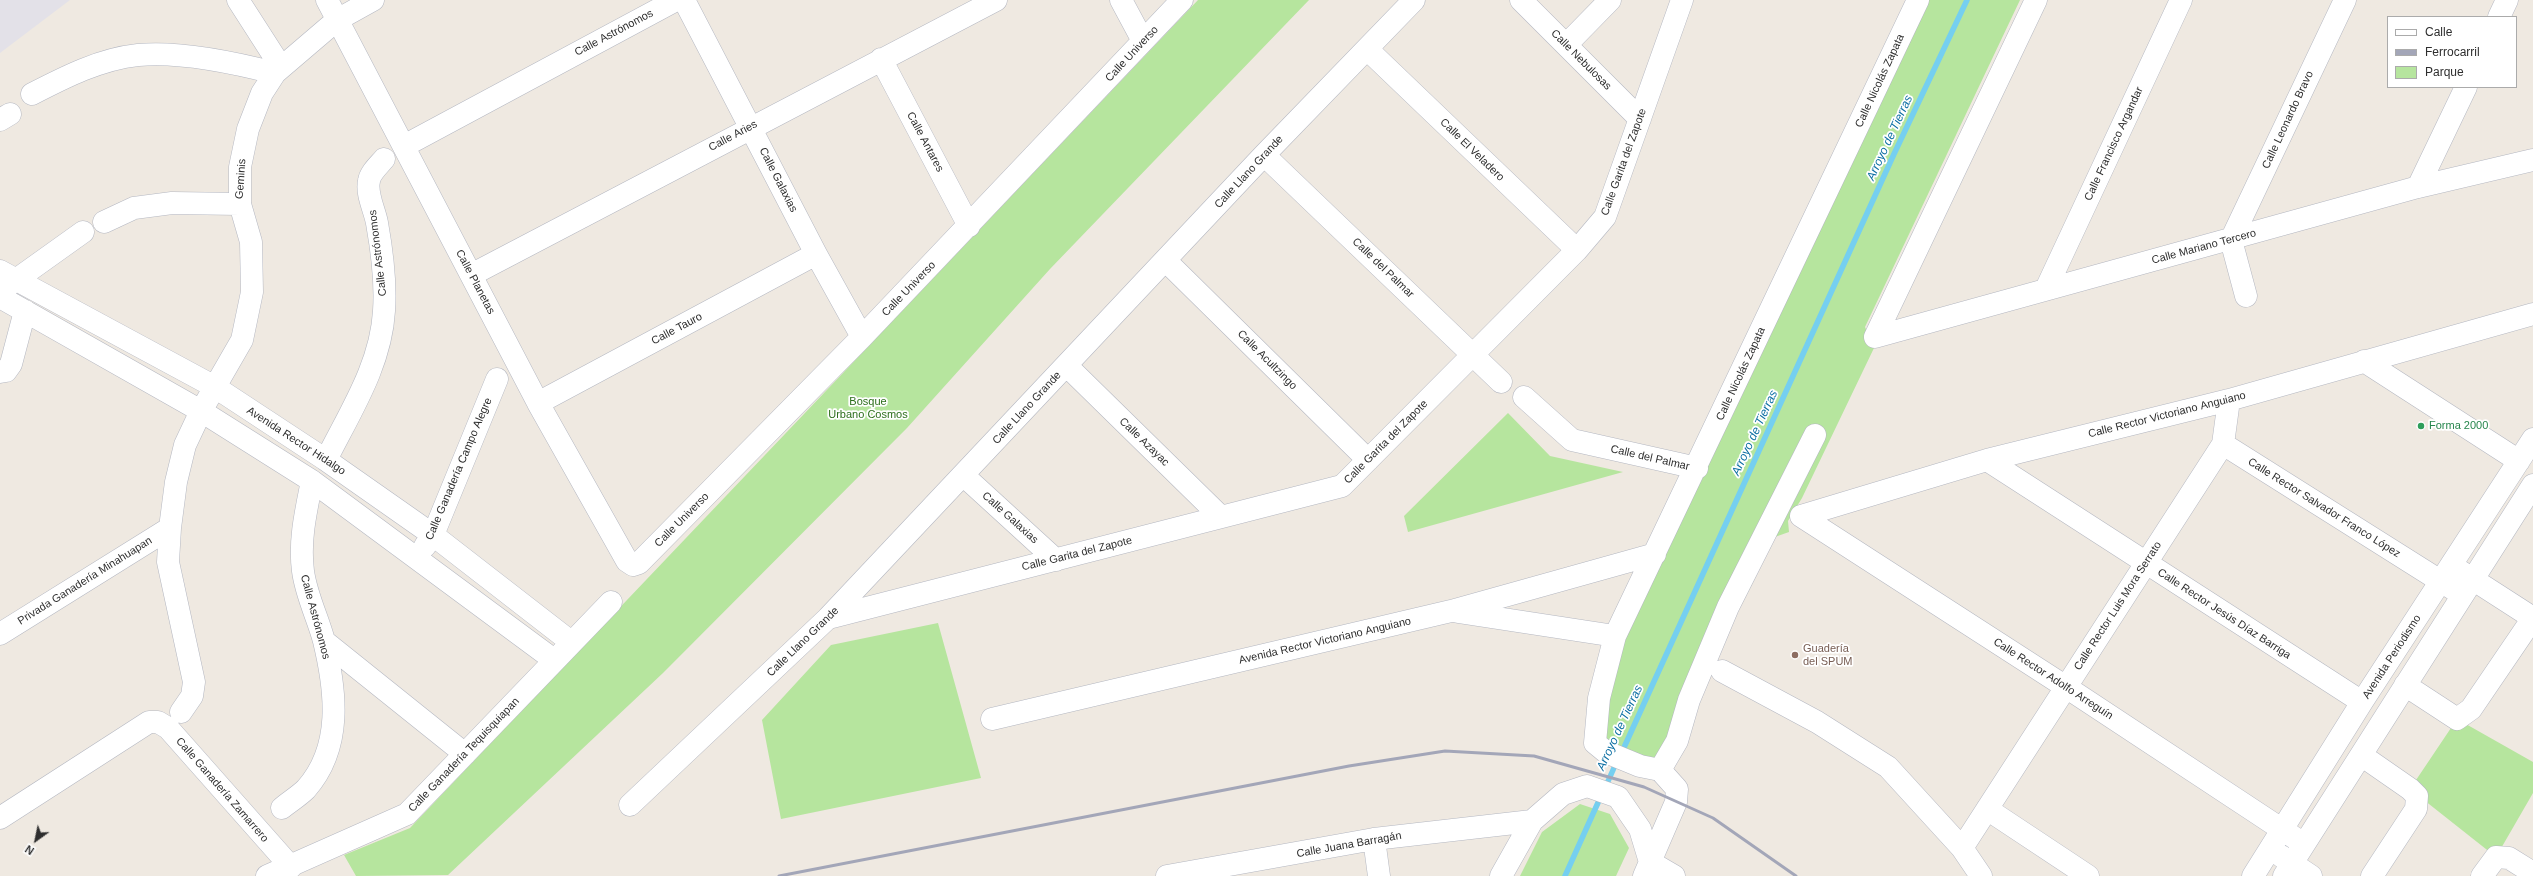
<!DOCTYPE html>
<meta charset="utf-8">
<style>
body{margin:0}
#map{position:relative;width:2533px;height:876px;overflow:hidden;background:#efe9e1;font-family:Arial,sans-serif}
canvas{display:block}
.legend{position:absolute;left:2387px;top:16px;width:130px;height:72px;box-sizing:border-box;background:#fff;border:1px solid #ababab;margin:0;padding:5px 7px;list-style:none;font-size:12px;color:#2e2e2e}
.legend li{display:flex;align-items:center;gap:8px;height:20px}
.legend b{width:20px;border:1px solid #ababab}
.north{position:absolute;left:16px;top:820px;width:40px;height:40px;-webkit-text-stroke:3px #fff;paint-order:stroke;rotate:213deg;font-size:11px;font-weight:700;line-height:16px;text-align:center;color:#2e2e2e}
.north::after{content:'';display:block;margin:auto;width:14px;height:18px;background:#2e2e2e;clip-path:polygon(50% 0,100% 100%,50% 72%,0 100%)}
</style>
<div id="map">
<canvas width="2533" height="876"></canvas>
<ul class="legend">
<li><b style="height:5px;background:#fff"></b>Calle</li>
<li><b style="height:5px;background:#a3a6b8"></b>Ferrocarril</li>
<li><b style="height:11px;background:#b6e59e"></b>Parque</li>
</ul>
<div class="north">N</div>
</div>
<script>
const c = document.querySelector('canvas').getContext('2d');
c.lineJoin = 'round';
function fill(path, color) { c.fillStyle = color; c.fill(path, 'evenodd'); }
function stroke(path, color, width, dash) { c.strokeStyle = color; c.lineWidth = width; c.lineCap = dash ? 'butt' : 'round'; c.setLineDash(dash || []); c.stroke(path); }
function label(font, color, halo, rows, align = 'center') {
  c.font = font + ' Arial,sans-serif'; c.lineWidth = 3.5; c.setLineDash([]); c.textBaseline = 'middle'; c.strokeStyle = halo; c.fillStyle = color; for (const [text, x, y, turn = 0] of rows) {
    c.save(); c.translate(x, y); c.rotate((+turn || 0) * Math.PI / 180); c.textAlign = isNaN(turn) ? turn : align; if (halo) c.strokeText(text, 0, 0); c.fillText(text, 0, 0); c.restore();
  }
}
fill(new Path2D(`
 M0,0H70L0,53Z`), '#e3e1e8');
fill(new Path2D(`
 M1198,0H1309L1050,269L907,428L663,673L448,875L356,876L344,855L410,828Z
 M1927,0H2020L1865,327L1874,348L1802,498L1788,521L1789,532L1772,538L1755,578L1663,758L1629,759L1605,740L1601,712L1623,643Z
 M1508,413L1550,456L1623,472L1408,532L1404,516Z
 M938,623L981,778L781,819L762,720L831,645Z
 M2457,719L2533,762V793L2496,857L2410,789Z
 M1580,804L1610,814L1629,848L1616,876H1520L1542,832Z`), '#b6e59e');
stroke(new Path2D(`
 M1621,754L1894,154L1967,0
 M1605,788L1617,761
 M1565,876L1601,796`), '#75cff0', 5.5);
const minor = new Path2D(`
 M238,0L281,67
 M327,0L538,403L627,561L633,565L639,563L862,337L1182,0
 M684,0L816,254L862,337
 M1121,0L1143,41
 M1521,0L1640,119
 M2499,17L2507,0
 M1566,45L1610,0
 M1367,49L1577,250
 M881,59L969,226
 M32,94C65,77 100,59 138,55C178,51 236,63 275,73
 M0,120L10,114
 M404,146L676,0
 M1264,155L1501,382
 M2418,187L2466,87
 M104,222L134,208L172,203L240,204
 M1166,261L1368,460
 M0,271L215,387L326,460L433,535L571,642
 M471,275L996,0
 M6,287L83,232
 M2046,289L2181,0
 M2246,296L2231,240L2345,0
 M0,297L201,411L312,481L554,660
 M1875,337L2418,187L2533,160
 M1875,337L2036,0
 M2364,361L2519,461
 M1067,366L1221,517
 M0,372L6,371L11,364L25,311
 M1524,397L1572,440L1697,468
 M2229,400L2223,444L2453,589
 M538,403L816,254
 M326,460C350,412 381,365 384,311C386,283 382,251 377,223C375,211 366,194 369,181C370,173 379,165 384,159
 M1987,460L2362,702
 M963,475L1056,560
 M1801,516L1987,460L2229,400L2533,314
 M1801,516L2066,687L2304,844
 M425,546L433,535L497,379
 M2460,571L2533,618
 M1458,612L1615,636
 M828,618L1342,486L1577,250L1605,217L1682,0
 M0,634L170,528
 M324,641L465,754
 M1722,671L1817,722L1888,767L1962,848L1981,876
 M2405,685L2457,719L2471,709L2533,618
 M181,712L192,696L194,682L168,562L170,528L176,482L185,445L201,411L242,340L252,292L251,242L240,204V167L248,129L262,93L275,73L337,20L373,0
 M992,719L1451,611L1655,554
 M2361,755L2410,789L2417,796L2416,809L2372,876
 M1660,770L1677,741L1689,700L1728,607L1815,435
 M630,805L828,618L1264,155L1414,0
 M282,808C289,802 299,796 306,789C343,747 336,691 324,641C318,618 306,595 303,571C299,540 306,511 312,481
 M1987,809L2088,876
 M0,818L149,722H158L168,728L291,867
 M1374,839L1379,876
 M1962,848L2223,444
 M2281,856L2311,876
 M267,876L407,814L611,602
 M1167,876L1374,839L1532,821
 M1501,876L1532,821L1563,794L1587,786L1618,797L1640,829L1650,862L1674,876
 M1644,876L1676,802L1677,789L1660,770L1640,766L1606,752L1595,743L1599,698L1615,636L1918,0
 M2253,876L2362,702L2533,439
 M2284,876L2533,485
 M2482,876L2496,857L2509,858L2533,873`);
stroke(minor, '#b4b7c1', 23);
stroke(minor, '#fff', 22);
stroke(new Path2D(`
 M779,876L1349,766L1445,751L1534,756L1644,787L1713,818L1796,876`), '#a3a6b8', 3);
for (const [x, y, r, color] of [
 [2421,426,4,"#2e9e5b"],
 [1795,655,4,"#8d6e63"]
]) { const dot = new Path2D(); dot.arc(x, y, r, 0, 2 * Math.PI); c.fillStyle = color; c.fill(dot); stroke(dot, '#fff', 1.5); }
label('11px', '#2e2e2e', '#fff', [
 ["Calle Astrónomos",614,33,-28],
 ["Calle Universo",1132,54,-47],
 ["Calle Nebulosas",1581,60,45],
 ["Calle Nicolás Zapata",1880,81,-65],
 ["Calle Leonardo Bravo",2288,120,-65],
 ["Calle Aries",733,136,-28],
 ["Calle Antares",925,142,62],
 ["Calle Francisco Argandar",2114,144,-65],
 ["Calle El Veladero",1472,150,44],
 ["Calle Garita del Zapote",1624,162,-70],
 ["Calle Llano Grande",1249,172,-47],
 ["Geminis",241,179,-86],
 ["Calle Galaxias",778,180,63],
 ["Calle Mariano Tercero",2204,247,-15],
 ["Calle Astrónomos",378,253,-97],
 ["Calle del Palmar",1383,268,44],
 ["Calle Planetas",475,282,62],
 ["Calle Universo",909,289,-46],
 ["Calle Tauro",677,329,-28],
 ["Calle Acultzingo",1267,360,45],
 ["Calle Nicolás Zapata",1741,374,-65],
 ["Calle Llano Grande",1027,408,-47],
 ["Calle Rector Victoriano Anguiano",2167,415,-14],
 ["Avenida Rector Hidalgo",296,441,33],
 ["Calle Azayac",1144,442,44],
 ["Calle Garita del Zapote",1386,442,-45],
 ["Calle del Palmar",1650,458,13],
 ["Calle Ganadería Campo Alegre",459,469,-67],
 ["Calle Rector Salvador Franco López",2324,508,32],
 ["Calle Galaxias",1010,518,42],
 ["Calle Universo",682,520,-45],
 ["Calle Garita del Zapote",1077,554,-14],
 ["Privada Ganadería Minahuapan",85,581,-32],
 ["Calle Rector Luis Mora Serrato",2118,606,-57],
 ["Calle Rector Jesús Díaz Barriga",2224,614,33],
 ["Calle Astrónomos",315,617,75],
 ["Avenida Rector Victoriano Anguiano",1325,641,-13],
 ["Calle Llano Grande",803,642,-44],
 ["Avenida Periodismo",2392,657,-57],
 ["Calle Rector Adolfo Arreguín",2053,679,33],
 ["Calle Ganadería Tequisquiapan",464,755,-46],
 ["Calle Ganadería Zamarrero",222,790,49],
 ["Calle Juana Barragán",1349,845,-10]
]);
label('11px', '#2c6e1b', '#fff', [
 ["Bosque",868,402],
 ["Urbano Cosmos",868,415]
]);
label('11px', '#27864d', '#fff', [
 ["Forma 2000",2429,426]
], 'left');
label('11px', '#785e54', '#fff', [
 ["Guadería",1803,649],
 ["del SPUM",1803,662]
], 'left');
label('italic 12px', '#0d6fa3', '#fff', [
 ["Arroyo de Tierras",1890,138,-65],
 ["Arroyo de Tierras",1755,433,-65],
 ["Arroyo de Tierras",1620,728,-65]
]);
</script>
